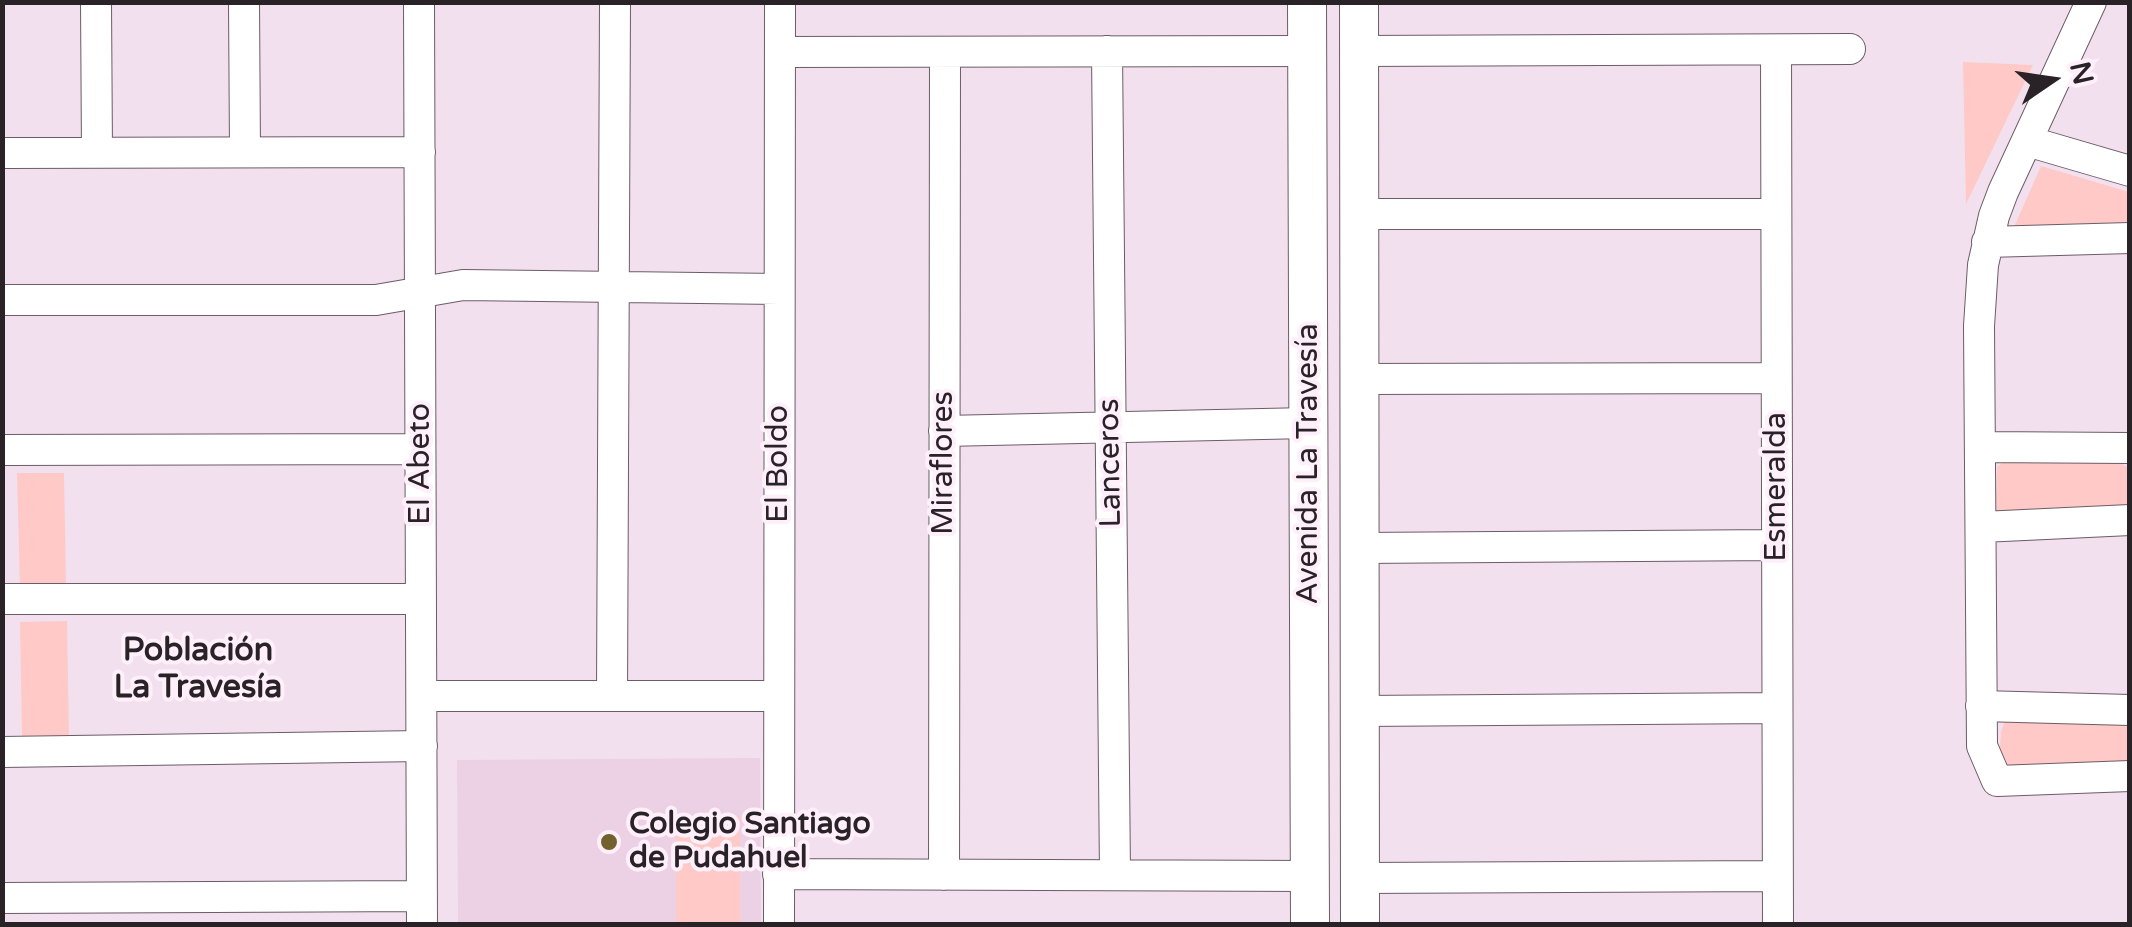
<!DOCTYPE html>
<meta charset="utf-8">
<style>
body{margin:0}
#map{position:relative;width:2132px;height:927px;overflow:hidden;background:#f3e0ee;font-family:"Varela Round",sans-serif}
canvas{display:block}
.frame{position:absolute;inset:0;border:5px solid #292227;pointer-events:none}
.north{position:absolute;left:2002px;top:30px;width:100px;height:100px;-webkit-text-stroke:8px #feeffa;paint-order:stroke;rotate:77deg;font-size:28px;font-weight:700;line-height:40px;text-align:center;color:#292227}
.north::after{content:'';display:block;margin:auto;width:35px;height:45px;background:#292227;clip-path:polygon(50% 0,100% 100%,50% 72%,0 100%)}
</style>
<div id="map">
<canvas width="2132" height="927"></canvas>
<div class="frame"></div>
<div class="north">N</div>
</div>
<script>
const context = document.querySelector('canvas').getContext('2d');
context.lineJoin = 'round';
function fill(path, color) {
  context.fillStyle = color;
  context.fill(path, 'evenodd');
}
function shape(rows) {
  const path = new Path2D();
  for (const r of rows) {
    path.moveTo(r[0], r[1]);
    for (let i = 2; i < r.length; i += 2) path.lineTo(r[i], r[i + 1]);
  }
  return path;
}
function stroke(path, color, width, dash) {
  context.strokeStyle = color;
  context.lineWidth = width;
  context.lineCap = dash ? 'butt' : 'round';
  context.setLineDash(dash || []);
  context.stroke(path);
}
function label(font, color, halo, rows, align = 'center') {
  context.font = font + ' "Varela Round",sans-serif';
  context.lineWidth = 8;
  context.setLineDash([]);
  context.textBaseline = 'middle';
  context.strokeStyle = halo;
  context.fillStyle = color;
  for (const [text, x, y, turn = 0] of rows) {
    context.save();
    context.translate(x, y);
    context.rotate((+turn || 0) * Math.PI / 180);
    context.textAlign = isNaN(turn) ? turn : align;
    if (halo) context.strokeText(text, 0, 0);
    context.fillText(text, 0, 0);
    context.restore();
  }
}
fill(shape([
 [760,758,761,924,458,924,457,760]
]), '#ebd1e3');
fill(shape([
 [1963,62,2033,65,1966,204],
 [2041,166,2129,192,2129,229,2014,227],
 [2005,461,2120,463,2129,468,2129,508,1996,512,1997,467],
 [17,473,64,473,66,587,20,588],
 [67,621,69,736,22,737,20,622],
 [2129,718,2129,768,2018,782,1999,760,2001,732,2005,720],
 [676,816,740,816,740,924,676,924]
]), '#fec9c7');
const minor = shape([
 [96,2,97,153],
 [244,2,245,152],
 [419,2,422,924],
 [2091,2,2003,192,1994,216,1983,265,1979,326,1982,746,1997,781,2130,776],
 [1776,50,1778,924],
 [1107,51,1115,875],
 [1359,51,1850,49],
 [780,52,1307,51],
 [2027,141,2130,171],
 [2,153,420,152],
 [1359,214,1776,214],
 [1987,242,2130,238],
 [2,300,376,300,463,285,779,289],
 [1359,379,1776,378],
 [944,431,1308,423],
 [1981,447,2130,448],
 [2,450,420,449],
 [1982,527,2130,520],
 [1359,548,1777,545],
 [2,599,421,599],
 [422,696,778,696],
 [612,696,615,2],
 [1981,706,2130,710],
 [1360,711,1777,708],
 [2,752,422,746],
 [778,874,1310,876],
 [944,875,945,52],
 [1360,878,1777,876],
 [2,898,422,896],
 [779,924,780,2]
]);
const tertiary = shape([
 [1307,2,1310,924],
 [1359,2,1360,924]
]);
stroke(minor, '#6c5c67', 32);
stroke(tertiary, '#6c5c67', 40);
stroke(minor, '#fff', 30);
stroke(tertiary, '#fff', 38);
for (const [x, y, r, color] of [
 [609,842,10,"#72602e"]
]) {
  const dot = new Path2D();
  dot.arc(x, y, r, 0, 2 * Math.PI);
  context.fillStyle = color;
  context.fill(dot);
  stroke(dot, '#feeffa', 4);
}
label('30px', '#292227', '#feeffa', [
 ["Miraflores",944,463,-90],
 ["Lanceros",1111,463,-91],
 ["El Abeto",421,464,-90],
 ["El Boldo",779,464,-90],
 ["Avenida La Travesía",1309,464,-90],
 ["Esmeralda",1777,487,-90]
]);
label('bold 30px', '#292227', '#feeffa', [
 ["Colegio Santiago",629,825],
 ["de Pudahuel",629,859]
], 'left');
label('bold 32px', '#292227', '#feeffa', [
 ["Población",198,652],
 ["La Travesía",198,689]
]);
</script>
